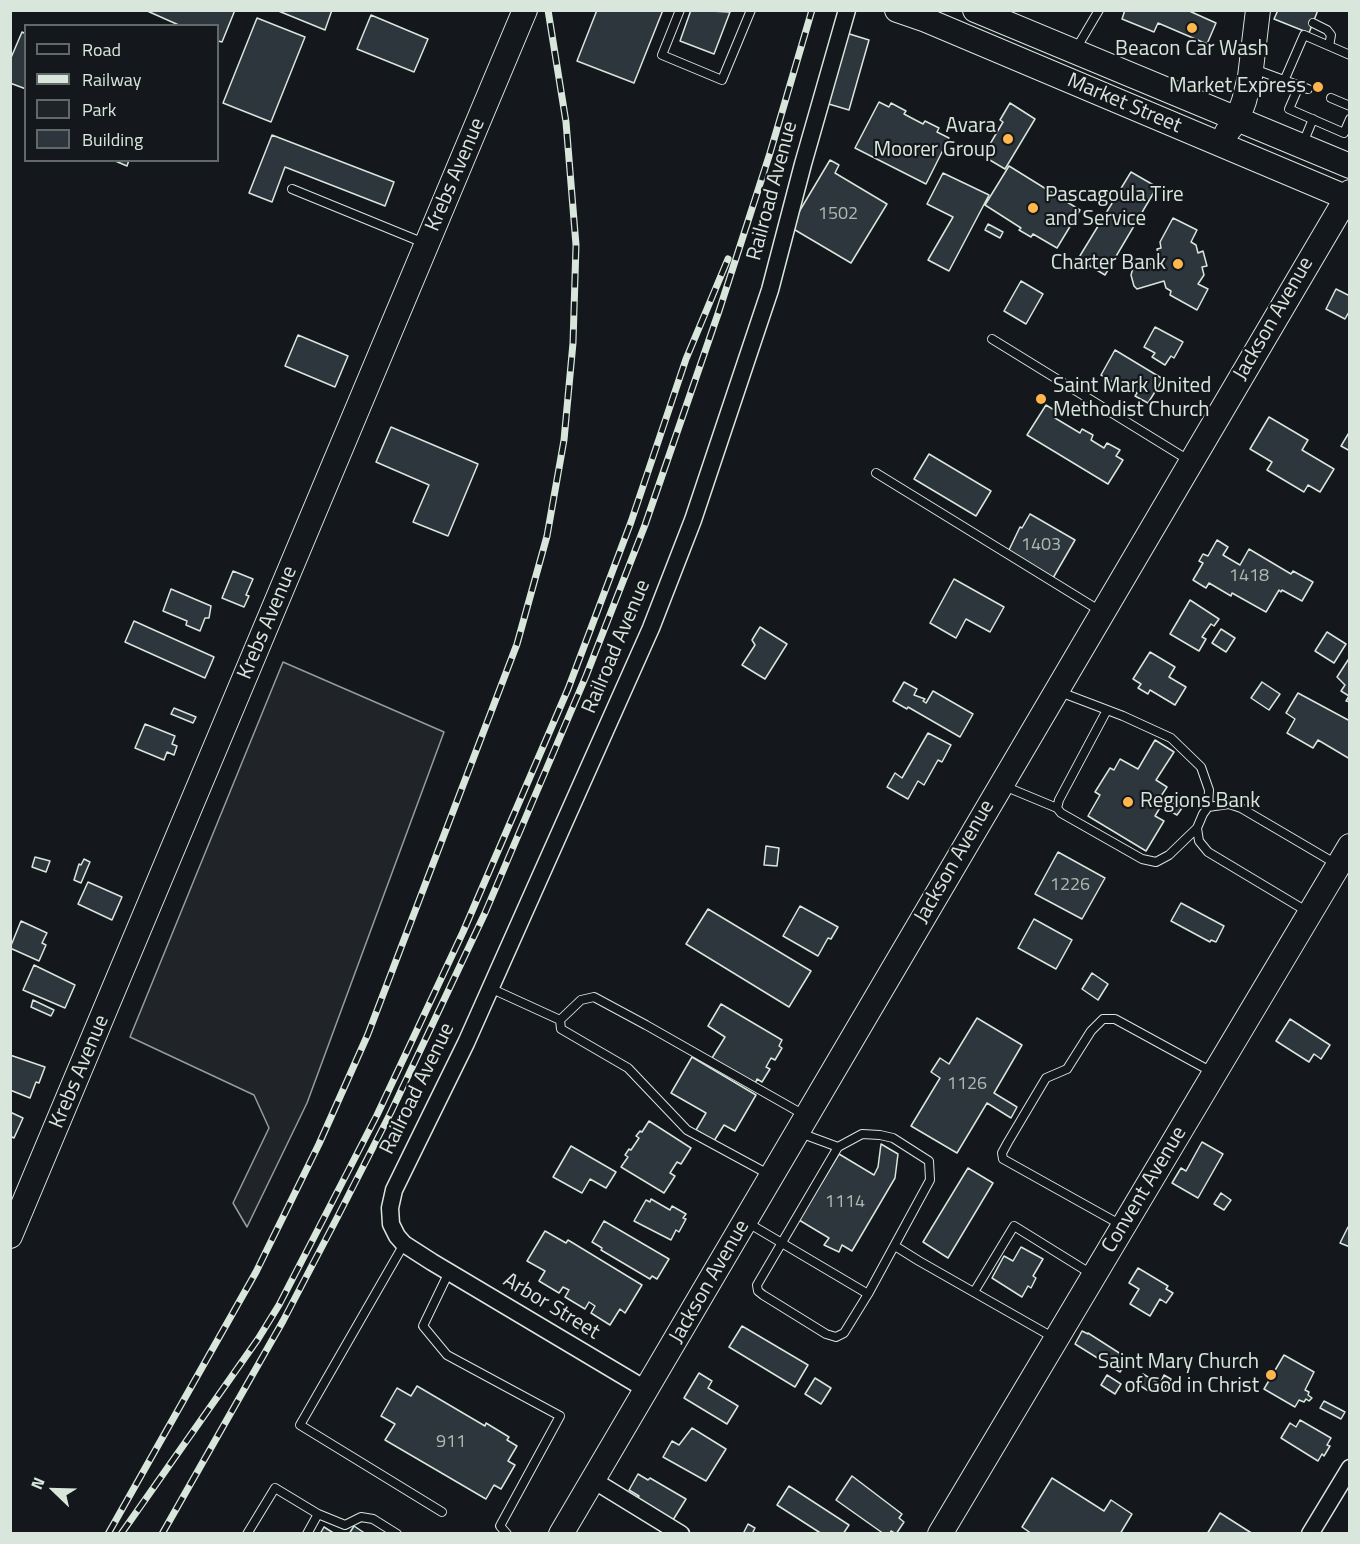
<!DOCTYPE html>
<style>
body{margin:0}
#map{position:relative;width:1360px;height:1544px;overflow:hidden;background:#14181c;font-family:"Titillium Web",sans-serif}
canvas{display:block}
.frame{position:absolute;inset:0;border:12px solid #d8e6dc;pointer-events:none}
.legend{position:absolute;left:24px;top:24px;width:195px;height:138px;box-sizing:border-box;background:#14181c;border:2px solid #626a69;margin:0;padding:8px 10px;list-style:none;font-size:18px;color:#d8e6dc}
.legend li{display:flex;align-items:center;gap:12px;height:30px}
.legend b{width:30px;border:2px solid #626a69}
.north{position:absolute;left:24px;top:1460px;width:60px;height:60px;-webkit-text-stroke:4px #14181c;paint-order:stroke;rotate:293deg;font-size:16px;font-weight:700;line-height:24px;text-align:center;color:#d8e6dc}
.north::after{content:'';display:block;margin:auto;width:21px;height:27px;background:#d8e6dc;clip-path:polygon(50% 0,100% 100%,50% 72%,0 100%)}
</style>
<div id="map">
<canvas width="1360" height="1544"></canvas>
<div class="frame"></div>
<ul class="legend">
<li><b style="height:8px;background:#14181c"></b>Road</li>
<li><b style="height:8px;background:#d8e6dc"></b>Railway</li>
<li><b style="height:16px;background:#202428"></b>Park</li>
<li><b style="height:16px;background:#2c363c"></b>Building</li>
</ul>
<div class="north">N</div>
</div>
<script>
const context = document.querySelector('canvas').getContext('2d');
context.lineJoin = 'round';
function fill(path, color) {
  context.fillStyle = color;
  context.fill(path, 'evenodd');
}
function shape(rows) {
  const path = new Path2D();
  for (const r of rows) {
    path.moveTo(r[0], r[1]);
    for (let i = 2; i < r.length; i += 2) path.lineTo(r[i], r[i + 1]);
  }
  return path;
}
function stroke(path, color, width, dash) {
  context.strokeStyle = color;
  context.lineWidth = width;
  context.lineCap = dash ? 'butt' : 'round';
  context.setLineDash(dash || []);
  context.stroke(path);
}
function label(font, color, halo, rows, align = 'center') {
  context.font = font + ' "Titillium Web",sans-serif';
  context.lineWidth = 4.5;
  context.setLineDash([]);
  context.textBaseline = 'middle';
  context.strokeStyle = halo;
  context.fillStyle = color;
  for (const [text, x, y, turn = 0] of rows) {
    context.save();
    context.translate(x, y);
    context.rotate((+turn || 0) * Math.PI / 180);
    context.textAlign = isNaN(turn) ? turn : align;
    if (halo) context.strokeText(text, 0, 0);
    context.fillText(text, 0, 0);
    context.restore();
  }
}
const green = shape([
 [283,662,444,732,307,1103,247,1227,233,1203,269,1128,254,1095,130,1037,283,662]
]);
fill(green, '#202428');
stroke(green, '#939e99', 1.5);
const building = shape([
 [145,10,235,10,222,42,218,41,218,26,181,26,145,10],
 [276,10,332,10,325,30,276,10],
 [597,10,663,10,634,83,577,61,597,10],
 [691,10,730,12,714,54,680,41,691,10],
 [1125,10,1187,10,1216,23,1207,44,1158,23,1154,32,1122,19,1125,10],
 [1278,10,1318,10,1309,33,1274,19,1278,10],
 [371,15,428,39,414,72,357,49,371,15],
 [257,18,305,37,271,122,223,103,257,18],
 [22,32,26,34,26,89,10,83,10,60,22,32],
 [843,32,869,40,849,110,822,102,843,32],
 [879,102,889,107,891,103,906,111,904,114,923,124,925,121,939,128,937,132,949,138,926,184,855,148,879,102],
 [1010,103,1035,119,1005,169,983,156,1003,122,1000,120,1010,103],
 [272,135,394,182,385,206,285,167,272,202,249,193,272,135],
 [113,160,129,160,127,166,113,160],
 [830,160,839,165,835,173,887,204,851,263,790,227,830,160],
 [1009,166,1080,210,1057,248,1033,234,1031,237,1019,230,1021,228,985,205,1009,166],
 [1131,172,1157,187,1105,275,1078,259,1131,172],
 [943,173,989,195,949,271,928,260,953,217,927,204,943,173],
 [1173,218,1197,230,1191,242,1196,245,1198,253,1203,251,1207,266,1202,267,1204,275,1198,284,1208,289,1197,310,1170,295,1171,291,1166,288,1164,281,1137,289,1134,286,1131,275,1133,268,1160,262,1157,249,1161,248,1160,242,1173,218],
 [988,224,1003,232,1000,238,985,230,988,224],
 [1021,281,1043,294,1026,324,1004,311,1021,281],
 [1336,289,1350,296,1350,310,1345,319,1326,309,1336,289],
 [1155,327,1183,342,1174,358,1171,356,1165,365,1152,357,1155,353,1144,347,1155,327],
 [298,335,348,356,335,387,285,366,298,335],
 [1115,350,1163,379,1148,403,1135,396,1137,393,1116,381,1114,383,1101,375,1115,350],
 [1046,405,1059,413,1055,418,1080,433,1082,429,1093,435,1091,440,1104,448,1107,443,1120,450,1116,456,1123,460,1108,484,1027,435,1046,405],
 [1269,417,1308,440,1302,450,1334,469,1320,492,1308,485,1304,492,1267,470,1272,462,1250,449,1269,417],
 [391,427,478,464,448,536,413,522,429,485,376,462,391,427],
 [1350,431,1350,451,1341,446,1350,431],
 [929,454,991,491,976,516,914,479,929,454],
 [1030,514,1075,540,1053,578,1008,552,1020,527,1022,528,1030,514],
 [1217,540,1228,547,1223,555,1240,565,1249,549,1291,574,1293,571,1313,582,1302,601,1282,590,1281,592,1279,590,1266,612,1232,593,1231,596,1209,583,1206,588,1193,580,1203,563,1199,561,1203,554,1208,556,1217,540],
 [233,571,253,579,246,595,249,596,244,607,222,598,233,571],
 [954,579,1004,607,990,632,966,619,956,638,930,623,954,579],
 [171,589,211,606,209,618,205,618,200,631,186,625,187,621,163,611,171,589],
 [1190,600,1219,619,1214,626,1211,624,1202,637,1206,639,1199,651,1170,634,1190,600],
 [134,621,214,657,205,678,125,642,134,621],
 [760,627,787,644,765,679,742,665,755,645,752,640,760,627],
 [1221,629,1235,638,1226,652,1212,643,1221,629],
 [1327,632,1346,644,1334,663,1315,651,1327,632],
 [1150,652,1175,667,1169,677,1186,687,1175,705,1150,690,1148,694,1138,688,1141,684,1133,679,1150,652],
 [1350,657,1350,702,1346,701,1349,696,1341,691,1345,685,1337,677,1350,657],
 [904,682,917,689,914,695,925,699,923,701,926,703,933,691,973,714,960,737,908,707,907,709,893,701,904,682],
 [1262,682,1280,694,1269,710,1251,698,1262,682],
 [1298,693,1350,721,1350,759,1318,740,1313,748,1287,733,1295,719,1286,713,1298,693],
 [174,708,196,717,193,723,171,714,174,708],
 [145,724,175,736,172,744,177,746,174,755,167,752,164,760,135,748,145,724],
 [928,733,951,745,942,762,938,760,924,785,918,781,908,799,887,787,895,773,902,778,928,733],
 [1155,740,1174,752,1156,780,1167,787,1161,796,1182,808,1177,815,1161,806,1155,816,1164,821,1146,851,1088,816,1100,795,1095,792,1110,768,1114,770,1120,759,1138,769,1155,740],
 [766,846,779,848,777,866,764,865,766,846],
 [1058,852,1105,878,1082,919,1035,894,1058,852],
 [35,857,50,861,46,872,32,867,35,857],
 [84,859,90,862,81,883,74,880,79,864,81,865,84,859],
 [88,882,122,897,112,920,78,904,88,882],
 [1181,903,1224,926,1216,942,1211,940,1210,942,1171,921,1181,903],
 [800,906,838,927,831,939,828,938,818,956,783,936,800,906],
 [708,909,811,971,789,1007,686,944,708,909],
 [1034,919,1072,940,1056,969,1018,948,1034,919],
 [21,921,47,933,42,943,46,945,39,961,10,948,21,921],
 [34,965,75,985,65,1008,23,990,34,965],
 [1092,973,1108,984,1098,1000,1082,989,1092,973],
 [33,1000,54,1010,51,1016,31,1007,33,1000],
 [721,1004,782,1040,779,1046,782,1048,775,1060,771,1058,766,1067,770,1069,762,1082,757,1079,755,1084,712,1058,725,1037,708,1026,721,1004],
 [977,1018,1022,1045,994,1093,1017,1107,1011,1118,987,1103,957,1153,911,1126,940,1078,931,1072,940,1058,949,1064,977,1018],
 [1290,1019,1330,1045,1321,1059,1314,1054,1309,1062,1276,1041,1290,1019],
 [10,1055,45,1067,39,1083,36,1082,30,1098,10,1090,10,1055],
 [692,1057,756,1095,735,1131,724,1125,714,1141,696,1130,706,1113,671,1093,692,1057],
 [10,1112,23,1118,14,1138,10,1136,10,1112],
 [649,1121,691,1148,681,1164,677,1162,670,1173,675,1176,664,1193,621,1167,628,1157,625,1155,629,1149,631,1150,639,1138,636,1136,640,1131,642,1132,649,1121],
 [1202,1142,1223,1154,1198,1198,1172,1183,1181,1168,1186,1171,1202,1142],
 [881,1144,898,1154,895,1178,852,1251,842,1245,839,1252,824,1245,829,1238,799,1220,839,1154,874,1175,878,1167,881,1144],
 [571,1146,616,1172,606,1188,590,1179,582,1193,553,1177,571,1146],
 [968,1168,993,1183,948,1258,923,1242,968,1168],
 [1221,1193,1231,1200,1224,1210,1214,1204,1221,1193],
 [651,1199,670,1210,672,1206,686,1214,683,1218,686,1219,679,1232,676,1230,671,1240,634,1221,646,1200,650,1202,651,1199],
 [604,1221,669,1259,657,1279,652,1276,650,1279,601,1250,602,1248,592,1242,604,1221],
 [1348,1227,1350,1228,1350,1247,1340,1243,1348,1227],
 [545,1231,566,1243,568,1240,642,1285,625,1313,620,1309,610,1325,591,1313,595,1306,589,1302,585,1309,565,1297,569,1290,563,1287,559,1293,539,1281,545,1271,527,1261,545,1231],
 [1021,1247,1043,1259,1033,1276,1036,1278,1031,1288,1028,1286,1022,1297,992,1278,1004,1256,1013,1261,1021,1247],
 [1138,1268,1168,1286,1166,1289,1173,1293,1166,1303,1160,1299,1150,1316,1130,1304,1139,1289,1129,1283,1138,1268],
 [742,1326,808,1365,795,1387,729,1347,742,1326],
 [1082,1331,1088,1334,1088,1333,1124,1356,1121,1362,1125,1365,1120,1372,1075,1344,1082,1331],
 [1284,1355,1314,1372,1305,1390,1309,1392,1308,1395,1312,1398,1309,1401,1306,1399,1304,1402,1299,1400,1295,1407,1264,1389,1284,1355],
 [699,1373,712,1381,708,1388,738,1406,727,1424,684,1398,699,1373],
 [1143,1374,1158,1383,1152,1393,1137,1384,1143,1374],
 [1107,1375,1121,1384,1115,1394,1101,1385,1107,1375],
 [1164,1375,1171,1379,1167,1388,1160,1384,1164,1375],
 [815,1378,831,1388,821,1404,805,1394,815,1378],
 [417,1386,485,1426,486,1423,509,1437,507,1440,517,1446,508,1461,515,1465,501,1489,494,1485,486,1499,385,1440,395,1424,381,1416,397,1388,411,1396,417,1386],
 [1324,1401,1345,1412,1341,1419,1320,1408,1324,1401],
 [1300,1420,1331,1438,1327,1445,1330,1446,1324,1456,1322,1454,1318,1461,1281,1438,1290,1423,1296,1427,1300,1420],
 [692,1428,726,1449,706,1481,663,1457,672,1441,679,1445,692,1428],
 [638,1474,648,1480,650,1478,686,1499,673,1520,637,1499,639,1496,629,1490,638,1474],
 [852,1476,902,1514,899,1518,904,1522,896,1534,891,1531,890,1534,884,1534,836,1500,852,1476],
 [1052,1478,1104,1511,1111,1500,1132,1514,1120,1534,1032,1534,1022,1527,1052,1478],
 [789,1486,849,1525,843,1534,822,1534,777,1505,789,1486],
 [1220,1513,1253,1534,1207,1534,1220,1513],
 [748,1524,755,1528,752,1534,743,1534,748,1524],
 [354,1526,366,1534,349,1534,354,1526],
 [324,1527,335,1534,320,1534,324,1527]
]);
fill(building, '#2c363c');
stroke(building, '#d8e6dc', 1.5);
const lane = shape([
 [680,10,662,55,722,80,751,10],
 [1313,23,1327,30,1331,35,1329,46],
 [1076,49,1099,10],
 [1254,69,1308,89],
 [1284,81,1304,35,1350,55],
 [1299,86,1289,109,1344,133,1350,119],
 [1331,98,1350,106],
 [1303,143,1313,119],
 [292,189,424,243],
 [992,339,1190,461],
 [876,473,1102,612],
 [1060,692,1123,716,1171,738,1201,767,1209,790,1208,807],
 [1107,710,1059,800,1057,808,1061,813,1142,859,1156,862,1169,855,1197,828],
 [1004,786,1057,808],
 [1308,912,1208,852,1199,841,1197,828,1203,814,1208,807,1229,804,1241,808,1338,865],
 [490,988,560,1020],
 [838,1147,757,1285,758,1291,763,1295,826,1334,836,1337,844,1333,868,1294],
 [770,1175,687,1130,628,1068,561,1029,560,1020,581,1000,594,997,646,1025,806,1116],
 [748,1223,868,1294,930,1180,929,1161,893,1138,880,1135,862,1134,838,1147,800,1133],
 [1123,1226,1003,1159,1002,1153,1008,1142,1046,1078,1067,1069,1091,1031,1103,1019,1115,1019,1212,1072],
 [404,1244,300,1425,442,1512],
 [895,1246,919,1261,1056,1339],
 [449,1272,423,1326,447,1355,560,1416,500,1526,507,1534],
 [974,1292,1014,1226,1093,1275],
 [247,1534,275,1488,318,1514,345,1525,361,1517,373,1519,397,1534],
 [307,1534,318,1514]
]);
const street = shape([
 [647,1390,432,1262,404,1244,397,1236,391,1224,390,1208,394,1190,466,1043,651,628,693,520,770,290,803,164,847,10],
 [593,1480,681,1534],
 [1310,1534,1350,1468]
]);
const secondary = shape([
 [897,10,926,20,1350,199],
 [975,10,1350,166],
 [1227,132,1237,120,1244,101,1250,77,1258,10],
 [10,1236,525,10],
 [561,1534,1350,192],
 [940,1534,1350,846]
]);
stroke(lane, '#d8e6dc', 10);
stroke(street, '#d8e6dc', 19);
stroke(secondary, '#d8e6dc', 26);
stroke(lane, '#14181c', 8);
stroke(street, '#14181c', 16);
stroke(secondary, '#14181c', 24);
const rail = shape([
 [108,1534,256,1272,319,1144,368,1034,517,644,547,536,564,440,573,343,576,245,566,122,548,10],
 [121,1534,258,1339,279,1305,377,1115,463,932,568,689,631,522,686,359,728,259],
 [162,1534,283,1321,338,1216,391,1112,485,913,586,676,645,525,719,311,770,153,812,10]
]);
stroke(rail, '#d8e6dc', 7);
stroke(rail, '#14181c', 4.5, [14]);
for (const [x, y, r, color] of [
 [1192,28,6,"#ffb74d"],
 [1318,87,6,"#ffb74d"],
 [1008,139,6,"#ffb74d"],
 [1033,208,6,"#ffb74d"],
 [1178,264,6,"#ffb74d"],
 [1041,399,6,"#ffb74d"],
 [1128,802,6,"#ffb74d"],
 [1271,1375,6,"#ffb74d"]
]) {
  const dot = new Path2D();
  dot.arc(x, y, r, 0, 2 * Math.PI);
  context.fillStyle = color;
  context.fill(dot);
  stroke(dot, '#14181c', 2);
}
label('18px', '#adbab4', null, [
 ["1502",838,215],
 ["1403",1041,546],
 ["1418",1249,577],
 ["1226",1070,886],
 ["1126",967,1085],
 ["1114",845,1203],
 ["911",451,1443]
]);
label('21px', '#d8e6dc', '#14181c', [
 ["Beacon Car Wash",1192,50,"center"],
 ["Market Express",1306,87],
 ["Avara",996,127],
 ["Moorer Group",996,151],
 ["Pascagoula Tire",1045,196,"left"],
 ["and Service",1045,220,"left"],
 ["Charter Bank",1166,264],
 ["Saint Mark United",1053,387,"left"],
 ["Methodist Church",1053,411,"left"],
 ["Regions Bank",1140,802,"left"],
 ["Saint Mary Church",1259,1363],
 ["of God in Christ",1259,1387]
], 'right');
label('21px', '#d8e6dc', '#14181c', [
 ["Market Street",1124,104,23],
 ["Krebs Avenue",456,175,-67],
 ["Railroad Avenue",773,191,-75],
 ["Jackson Avenue",1274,319,-60],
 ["Krebs Avenue",268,623,-67],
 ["Railroad Avenue",617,647,-67],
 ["Jackson Avenue",955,862,-60],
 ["Krebs Avenue",80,1072,-67],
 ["Railroad Avenue",418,1089,-64],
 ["Convent Avenue",1145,1190,-59],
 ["Jackson Avenue",710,1282,-60],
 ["Arbor Street",551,1307,31]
]);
</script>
